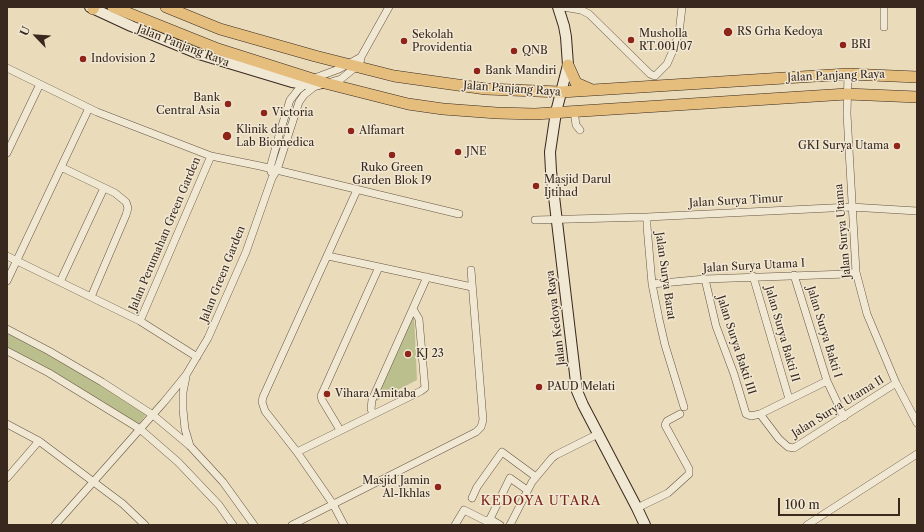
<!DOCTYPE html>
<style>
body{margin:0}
#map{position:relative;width:924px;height:532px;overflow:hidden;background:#eadbbb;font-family:"Libre Caslon Text",serif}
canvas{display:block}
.frame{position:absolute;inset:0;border:8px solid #38281e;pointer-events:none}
.north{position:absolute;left:16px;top:16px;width:40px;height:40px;-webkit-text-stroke:3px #f1e8d3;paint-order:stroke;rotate:295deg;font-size:11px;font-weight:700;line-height:16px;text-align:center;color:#38281e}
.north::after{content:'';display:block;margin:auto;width:14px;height:18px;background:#38281e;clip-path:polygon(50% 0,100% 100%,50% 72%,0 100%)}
.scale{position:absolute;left:778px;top:498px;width:122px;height:18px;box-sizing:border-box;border:2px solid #38281e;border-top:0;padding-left:5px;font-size:12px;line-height:14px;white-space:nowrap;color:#38281e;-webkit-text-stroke:3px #f1e8d3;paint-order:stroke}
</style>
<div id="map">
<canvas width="924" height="532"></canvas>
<div class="frame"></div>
<div class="north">U</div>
<div class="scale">100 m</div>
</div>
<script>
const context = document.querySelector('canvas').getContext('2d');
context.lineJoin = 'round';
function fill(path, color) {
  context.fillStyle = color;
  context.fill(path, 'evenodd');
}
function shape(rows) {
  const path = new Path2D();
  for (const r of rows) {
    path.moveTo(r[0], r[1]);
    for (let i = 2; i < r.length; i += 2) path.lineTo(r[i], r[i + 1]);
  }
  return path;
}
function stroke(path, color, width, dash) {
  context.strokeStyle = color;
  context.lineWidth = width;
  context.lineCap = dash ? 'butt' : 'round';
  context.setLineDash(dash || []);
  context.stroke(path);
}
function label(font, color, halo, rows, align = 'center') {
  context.font = font + ' "Libre Caslon Text",serif';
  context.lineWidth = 3;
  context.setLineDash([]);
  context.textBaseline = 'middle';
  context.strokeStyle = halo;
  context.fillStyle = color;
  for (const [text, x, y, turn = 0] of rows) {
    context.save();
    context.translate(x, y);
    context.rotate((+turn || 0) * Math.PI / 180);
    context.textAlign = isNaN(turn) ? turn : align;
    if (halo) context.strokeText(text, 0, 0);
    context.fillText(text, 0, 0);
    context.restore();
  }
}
fill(shape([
 [414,313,417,380,374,402],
 [7,332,81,373,146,415,137,426,7,349]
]), '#bbbf8d');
const street = shape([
 [563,7,581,10,589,14,650,74,655,76,667,64,674,48,679,33,682,7],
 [884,27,884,7],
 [7,68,97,112,211,156,260,166,459,214],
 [848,74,847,114,856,272,867,314,896,383,917,423],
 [574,111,576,125,580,130],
 [7,153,40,84],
 [61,167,115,193,126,202,128,208,126,215,91,297],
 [271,172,270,168,280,132,290,100,298,90,312,79,339,69,361,57],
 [647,217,647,226,652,284,659,319,665,345,684,407],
 [535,220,647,217,851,207,917,211],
 [7,256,140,321,197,357],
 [328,256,472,287],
 [794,275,827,381,844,417],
 [753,276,789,399],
 [705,279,716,326,734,374,746,414,751,416,760,414,827,381],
 [7,281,89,108],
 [60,282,104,188],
 [652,284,705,279,847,274,856,272],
 [140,321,211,156],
 [7,329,49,351,102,382,153,415,190,446,223,482,254,525],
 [7,351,49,373,140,429,178,462,219,505,233,525],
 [186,377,183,392,183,410,185,429,190,446],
 [373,414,371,409,372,400,427,277],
 [760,414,779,439,788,447,794,448,896,383],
 [7,424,39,441,123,504,145,525],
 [340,430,322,400,321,396,379,267],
 [297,452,421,391,425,388,419,319,413,309],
 [7,478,39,441],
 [472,498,477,487,502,452,536,477],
 [637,508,668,493,689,474,689,469,665,425,667,421,680,414],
 [55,525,164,402,186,375,208,338,246,252,272,178,277,170,299,102,304,95,314,87,341,79,357,66,360,63,361,57,389,7],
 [292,525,476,432,481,427,483,420,471,270],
 [344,525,333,504,297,452,265,411,262,402,263,397,357,190],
 [455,525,464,510,486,521,490,519,500,525],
 [487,525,510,478,527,490],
 [510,525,532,482,552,458,556,455,598,434],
 [807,525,917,454]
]);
const secondary = shape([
 [90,7,131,26,199,54,292,82,305,84,323,83],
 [558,7,564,26,566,37,568,65,556,112,550,152,551,171,577,391,583,405,637,508,645,525]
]);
const primary = shape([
 [113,7,218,49,325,83,408,104,443,109,497,113,535,114,847,94,917,97],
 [166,7,220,29,315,56,394,76,486,89,561,92,848,74,917,77],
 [93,9,94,7],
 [568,65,576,83,590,89]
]);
stroke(street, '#645545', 8);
stroke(secondary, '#38281e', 12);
stroke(primary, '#38281e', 12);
stroke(street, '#f1e8d3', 7);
stroke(secondary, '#f1e8d3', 10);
stroke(primary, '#e5be7e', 11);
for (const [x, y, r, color] of [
 [728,32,5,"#8f2418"],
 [631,40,4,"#8f2418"],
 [404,41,4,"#8f2418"],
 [843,45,4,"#8f2418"],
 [514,51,4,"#8f2418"],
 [83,59,4,"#8f2418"],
 [477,71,4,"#8f2418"],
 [228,104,4,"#8f2418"],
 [264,113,4,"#8f2418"],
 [351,131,4,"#8f2418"],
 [227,136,5,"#8f2418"],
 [897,146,4,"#8f2418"],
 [458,152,4,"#8f2418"],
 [392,155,4,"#8f2418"],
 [536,186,4,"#8f2418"],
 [408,354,4,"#8f2418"],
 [539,387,4,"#8f2418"],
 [327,394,4,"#8f2418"],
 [438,487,4,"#8f2418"]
]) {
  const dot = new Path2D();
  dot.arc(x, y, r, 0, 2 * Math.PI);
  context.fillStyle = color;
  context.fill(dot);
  stroke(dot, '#f1e8d3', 1.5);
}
label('11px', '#38281e', '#f1e8d3', [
 ["RS Grha Kedoya",737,32],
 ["Musholla",639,34],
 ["RT.001/07",639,47],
 ["Sekolah",412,35],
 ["Providentia",412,48],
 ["BRI",851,45],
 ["QNB",522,51],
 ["Indovision 2",91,59],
 ["Bank Mandiri",485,71],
 ["Bank",220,98,"right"],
 ["Central Asia",220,111,"right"],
 ["Victoria",272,113],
 ["Klinik dan",236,130],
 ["Lab Biomedica",236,143],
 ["Alfamart",359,131],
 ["GKI Surya Utama",889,146,"right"],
 ["JNE",466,152],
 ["Ruko Green",392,168,"center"],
 ["Garden Blok I9",392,181,"center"],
 ["Masjid Darul",544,180],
 ["Ijtihad",544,193],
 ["KJ 23",416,354],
 ["PAUD Melati",547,387],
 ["Vihara Amitaba",335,394],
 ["Masjid Jamin",430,481,"right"],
 ["Al-Ikhlas",430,494,"right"]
], 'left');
label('11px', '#38281e', '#f1e8d3', [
 ["Jalan Panjang Raya",183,46,21],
 ["Jalan Panjang Raya",836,76,-2],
 ["Jalan Panjang Raya",512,89,4],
 ["Jalan Surya Timur",736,201,-3],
 ["Jalan Surya Utama",843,231,-95],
 ["Jalan Perumahan Green Garden",165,234,-67],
 ["Jalan Surya Utama I",754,266,-3],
 ["Jalan Green Garden",223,274,-68],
 ["Jalan Surya Barat",665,276,82],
 ["Jalan Kedoya Raya",556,318,-97],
 ["Jalan Surya Bakti I",824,332,73],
 ["Jalan Surya Bakti II",782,334,74],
 ["Jalan Surya Bakti III",736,345,72],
 ["Jalan Surya Utama II",838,407,-32]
]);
context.letterSpacing = '1px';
label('13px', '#7a1f14', '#f1e8d3', [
 ["KEDOYA UTARA",541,501]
]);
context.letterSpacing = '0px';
</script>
